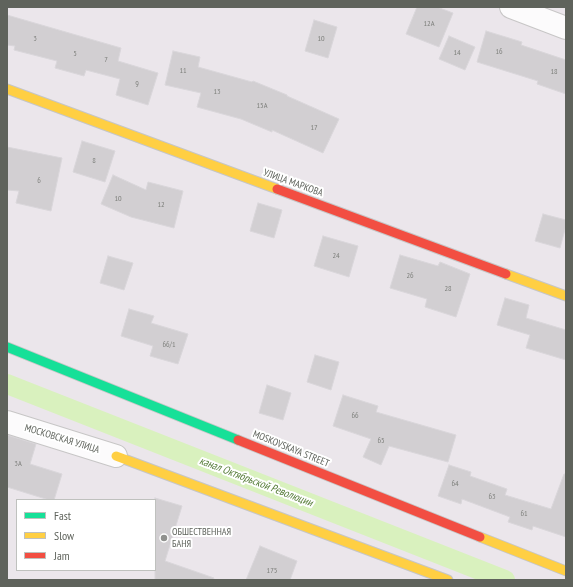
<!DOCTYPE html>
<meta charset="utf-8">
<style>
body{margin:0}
#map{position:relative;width:573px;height:587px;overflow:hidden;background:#ebe6eb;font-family:"PT Sans Narrow",sans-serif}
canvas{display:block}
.frame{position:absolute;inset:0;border:8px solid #5f635c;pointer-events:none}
.legend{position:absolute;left:16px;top:499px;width:140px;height:72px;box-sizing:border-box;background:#fff;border:1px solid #bfc1be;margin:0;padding:5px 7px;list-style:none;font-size:12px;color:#5f635c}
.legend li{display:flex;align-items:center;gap:8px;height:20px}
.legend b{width:20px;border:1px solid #bfc1be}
</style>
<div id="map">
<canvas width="573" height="587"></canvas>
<div class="frame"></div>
<ul class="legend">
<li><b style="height:5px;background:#16e098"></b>Fast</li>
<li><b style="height:5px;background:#ffcf43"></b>Slow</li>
<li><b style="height:5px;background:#f24e42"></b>Jam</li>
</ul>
</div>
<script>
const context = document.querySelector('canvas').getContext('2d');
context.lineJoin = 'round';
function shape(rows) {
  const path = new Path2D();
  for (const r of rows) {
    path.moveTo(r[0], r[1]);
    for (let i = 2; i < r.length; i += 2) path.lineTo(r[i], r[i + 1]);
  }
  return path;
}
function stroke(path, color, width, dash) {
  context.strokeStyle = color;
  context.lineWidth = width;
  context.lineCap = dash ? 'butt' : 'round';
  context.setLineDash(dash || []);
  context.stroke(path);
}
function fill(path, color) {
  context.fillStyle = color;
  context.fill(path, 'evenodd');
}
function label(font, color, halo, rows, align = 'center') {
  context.font = font + ' "PT Sans Narrow",sans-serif';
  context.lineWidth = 4;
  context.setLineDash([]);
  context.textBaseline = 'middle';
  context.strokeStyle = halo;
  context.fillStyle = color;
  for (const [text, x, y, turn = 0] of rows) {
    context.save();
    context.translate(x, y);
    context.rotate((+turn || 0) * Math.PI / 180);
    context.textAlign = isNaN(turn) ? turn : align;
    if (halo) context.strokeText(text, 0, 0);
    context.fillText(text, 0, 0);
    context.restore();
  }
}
stroke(shape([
 [7,384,505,580]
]), '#d9f1be', 20);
const building = shape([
 [417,7,437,7,453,13,439,47,406,34,417,7],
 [7,15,121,48,118,61,158,73,148,105,116,95,120,79,86,70,84,76,55,68,57,61,14,50,15,46,7,45,7,15],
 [314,20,337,27,328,58,305,51,314,20],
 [486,31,522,42,521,45,566,60,566,94,537,84,538,81,477,62,486,31],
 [449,36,475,47,465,70,439,59,449,36],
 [173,51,200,57,198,67,252,82,253,81,287,95,287,96,339,119,323,153,272,130,272,132,241,119,197,107,201,93,165,85,173,51],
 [82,141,115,151,105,182,73,172,82,141],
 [7,147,62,158,51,211,16,203,19,191,7,190,7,147],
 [113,175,146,190,148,182,183,191,174,228,131,217,101,204,113,175],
 [258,203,282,210,274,238,250,231,258,203],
 [543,214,566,220,566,226,560,248,535,241,543,214],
 [323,236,358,246,349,277,314,266,323,236],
 [400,255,438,266,440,262,470,274,456,317,425,307,427,299,390,288,400,255],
 [108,256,133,263,124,290,100,283,108,256],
 [505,298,529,305,526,318,566,330,566,360,526,348,530,335,497,325,505,298],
 [129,309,154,316,151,323,188,334,178,364,150,356,153,346,121,336,129,309],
 [315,355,339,362,331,390,307,382,315,355],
 [267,385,291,393,283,420,259,413,267,385],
 [343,395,378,406,376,412,456,435,448,462,389,446,381,465,363,457,371,439,333,426,343,395],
 [7,435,36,444,30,464,62,474,54,500,49,500,7,487,7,435],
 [449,465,471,472,470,476,507,489,505,495,551,509,564,474,566,474,566,537,533,526,532,530,508,522,510,517,462,499,461,504,438,496,449,465],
 [155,498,182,506,165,561,214,578,213,580,155,580,155,498],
 [260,546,297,561,290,580,246,580,260,546]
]);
fill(building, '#d2cfd2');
stroke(building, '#d9d6da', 1);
const street = shape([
 [511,7,566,28],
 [7,422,116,456]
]);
const fast = shape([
 [7,347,238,440]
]);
const slow = shape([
 [7,89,277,189],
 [506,274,566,296],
 [116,456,448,580],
 [480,537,566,571]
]);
const jam = shape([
 [277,189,506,274],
 [238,440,480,537]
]);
stroke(street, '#c7c6c6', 24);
stroke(fast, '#c6c6c6', 11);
stroke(slow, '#c6c6c6', 11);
stroke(jam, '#c6c6c6', 11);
stroke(street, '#fcfbfc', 22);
stroke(fast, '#16e098', 9);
stroke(slow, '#ffcf43', 9);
stroke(jam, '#f24e42', 9);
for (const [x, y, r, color] of [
 [164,538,4,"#90918e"]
]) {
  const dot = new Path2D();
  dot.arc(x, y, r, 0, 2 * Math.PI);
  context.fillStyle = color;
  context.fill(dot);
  stroke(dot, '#fff', 1.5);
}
label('8px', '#7d7f7b', null, [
 ["12А",429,24],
 ["3",35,39],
 ["10",321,39],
 ["16",499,52],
 ["14",457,53],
 ["5",75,54],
 ["7",106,60],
 ["11",183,71],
 ["18",554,72],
 ["9",137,84],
 ["13",217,92],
 ["15А",262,106],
 ["17",314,128],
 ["8",94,161],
 ["6",39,181],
 ["10",118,199],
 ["12",161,205],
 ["24",336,256],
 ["26",410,276],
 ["28",448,289],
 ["66/1",169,345],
 ["66",355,416],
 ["65",381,441],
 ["3А",18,464],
 ["64",455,484],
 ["63",492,497],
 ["61",524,514],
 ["175",272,571]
]);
label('10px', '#5f635c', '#fff', [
 ["УЛИЦА МАРКОВА",293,183,20],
 ["МОСКОВСКАЯ УЛИЦА",62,439,17],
 ["MOSKOVSKAYA STREET",291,449,22]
]);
label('10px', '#5f635c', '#fff', [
 ["ОБШЕСТВЕННАЯ",172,532],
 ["БАНЯ",172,544]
], 'left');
label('italic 11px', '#577d3a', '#fff', [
 ["канал Октябрьской Революции",256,482,21]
]);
</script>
